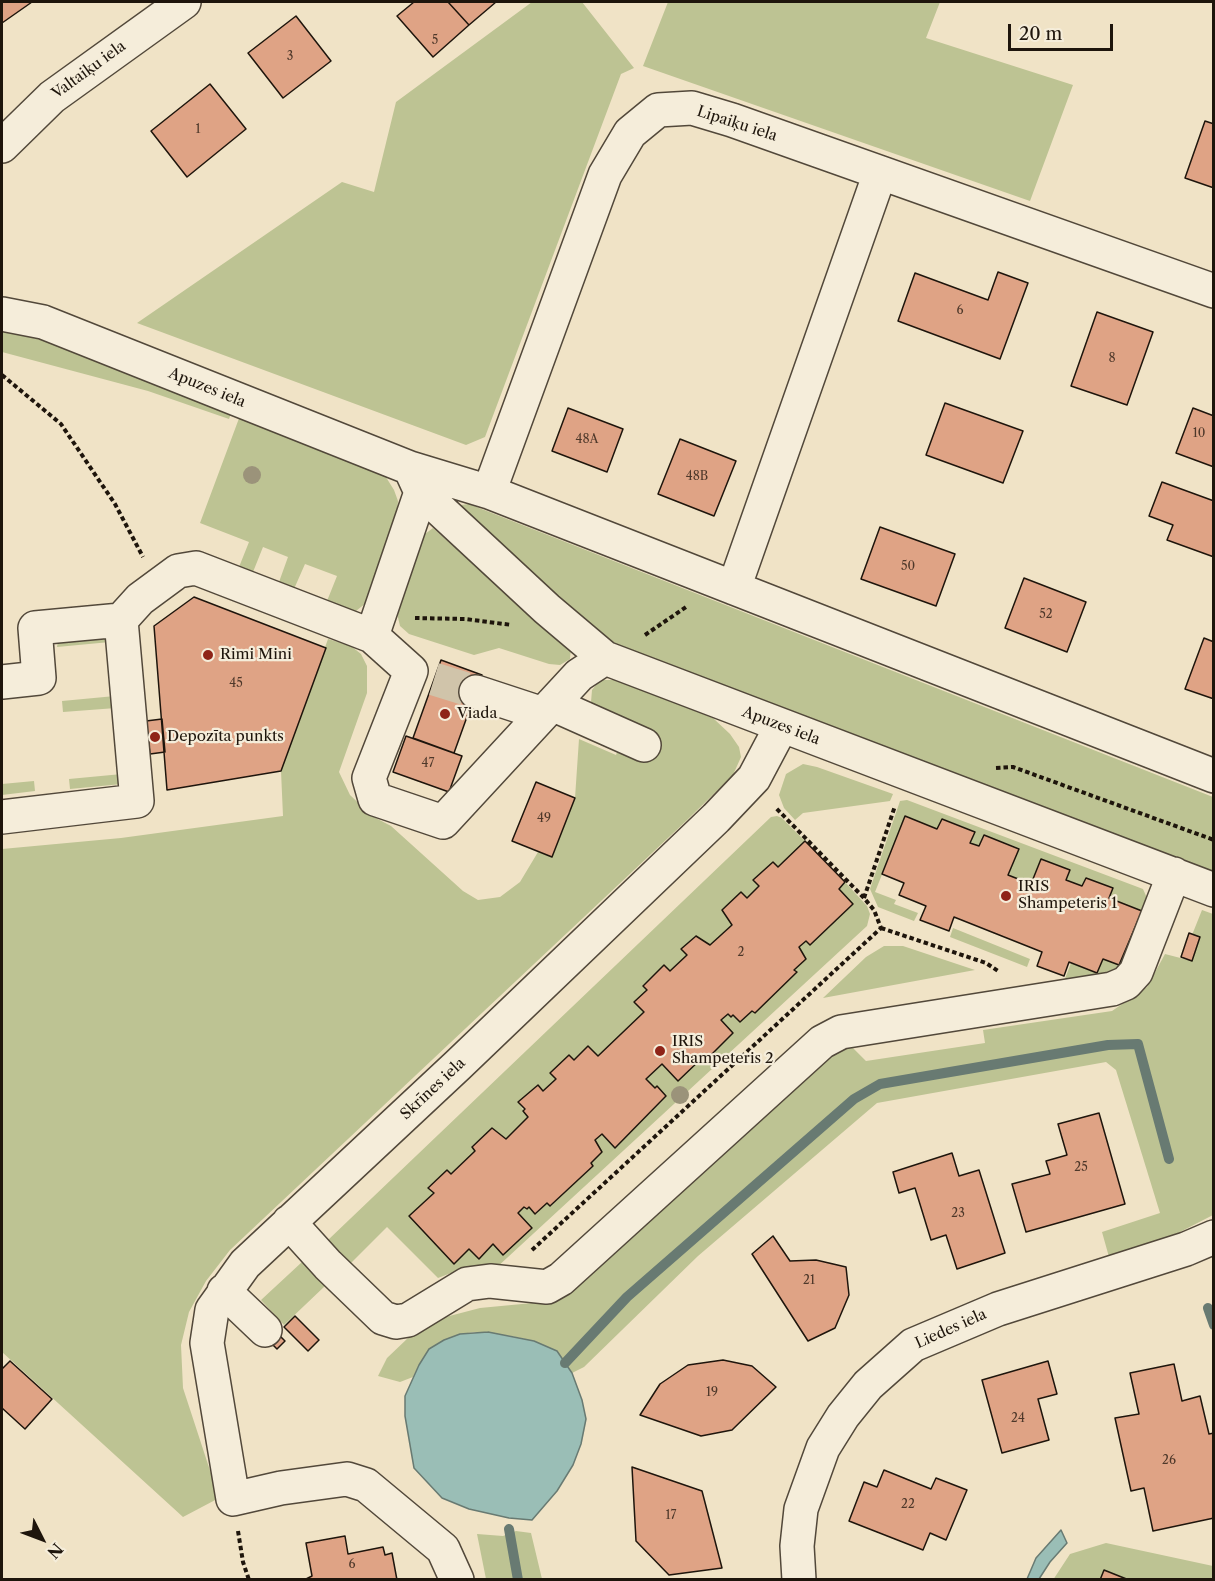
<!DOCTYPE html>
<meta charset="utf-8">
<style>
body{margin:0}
#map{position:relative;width:1215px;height:1581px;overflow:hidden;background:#f0e3c6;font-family:"Libre Caslon Text",serif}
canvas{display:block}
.frame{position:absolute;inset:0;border:3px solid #1e150c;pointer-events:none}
.north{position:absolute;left:12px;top:1509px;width:60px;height:60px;-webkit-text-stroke:4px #f5edda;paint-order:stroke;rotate:132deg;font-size:16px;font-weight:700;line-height:24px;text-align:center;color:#1e150c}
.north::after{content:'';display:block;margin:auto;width:21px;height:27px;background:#1e150c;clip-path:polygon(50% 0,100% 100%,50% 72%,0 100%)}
.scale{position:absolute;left:1008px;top:24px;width:105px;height:27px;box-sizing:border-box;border:3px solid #1e150c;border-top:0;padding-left:8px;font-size:18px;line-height:21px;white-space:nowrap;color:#1e150c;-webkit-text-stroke:4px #f5edda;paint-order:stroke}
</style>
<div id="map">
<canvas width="1215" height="1581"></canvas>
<div class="frame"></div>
<div class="north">N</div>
<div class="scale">20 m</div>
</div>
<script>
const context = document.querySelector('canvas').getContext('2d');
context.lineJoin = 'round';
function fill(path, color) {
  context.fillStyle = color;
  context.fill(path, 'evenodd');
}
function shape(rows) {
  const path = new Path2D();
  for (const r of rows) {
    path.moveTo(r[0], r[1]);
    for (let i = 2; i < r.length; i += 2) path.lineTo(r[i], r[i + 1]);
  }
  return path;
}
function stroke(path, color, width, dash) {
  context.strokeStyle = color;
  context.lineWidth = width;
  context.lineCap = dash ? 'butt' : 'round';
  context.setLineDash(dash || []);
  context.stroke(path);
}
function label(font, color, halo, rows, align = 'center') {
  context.font = font + ' "Libre Caslon Text",serif';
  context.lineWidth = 4.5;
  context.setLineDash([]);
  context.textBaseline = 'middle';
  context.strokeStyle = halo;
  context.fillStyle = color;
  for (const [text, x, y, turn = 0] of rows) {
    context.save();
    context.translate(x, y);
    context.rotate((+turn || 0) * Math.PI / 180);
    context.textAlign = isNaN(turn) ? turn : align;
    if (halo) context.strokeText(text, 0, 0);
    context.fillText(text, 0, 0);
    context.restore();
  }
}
fill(shape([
 [532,2,582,2,634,68,621,74,485,437,466,445,137,323,342,182,374,192,396,102],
 [668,2,940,2,926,38,1073,85,1030,201,643,66],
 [2,330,69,347,233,408,229,419,148,391,2,352],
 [241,413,384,474,394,490,398,501,397,513,366,603,356,611,327,601,337,576,305,564,294,589,279,582,288,557,263,547,253,572,239,567,249,542,200,523],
 [469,504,1213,797,1213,874,629,652,585,626,460,512,460,505],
 [433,528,563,643,571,647,570,659,560,665,549,664,499,648,474,655,409,634,400,626,396,609,425,534],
 [103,634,110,642,57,647,58,641],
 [328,639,351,646,361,654,367,666,367,693,339,772,350,795,372,816,391,826,463,891,478,900,500,897,520,882,538,852,552,857,575,798,579,739,616,755,620,744,591,702,592,690,600,680,617,680,713,718,730,734,739,747,741,757,733,775,685,822,230,1250,206,1281,189,1312,181,1345,183,1388,219,1498,183,1517,2,1352,2,849,121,838,283,816,281,771],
 [115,696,116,708,63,712,62,701],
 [803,764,817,767,893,794,890,801,803,813,795,820,784,808,779,795,786,774],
 [122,774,122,784,70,789,69,779],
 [34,781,35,791,2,795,2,784],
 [907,800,1143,889,1150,905,1127,974,1061,989,1071,963,1096,973,1103,959,1120,965,1141,911,1109,898,1112,888,1086,878,1082,886,1066,880,1070,870,1042,859,1031,884,1008,875,1019,848,984,835,979,846,970,843,974,831,943,819,937,829,905,817,875,892,896,900,894,904,918,913,914,921,878,907,870,889,900,801],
 [777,816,782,818,805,841,747,898,722,910,732,925,710,945,695,936,682,949,687,955,670,971,664,966,643,985,647,990,635,1002,644,1012,598,1056,588,1046,574,1060,570,1056,550,1073,556,1079,543,1091,537,1085,518,1102,528,1117,506,1139,491,1129,472,1146,475,1151,451,1174,447,1170,428,1187,434,1193,409,1216,454,1263,469,1249,479,1259,493,1244,503,1255,531,1228,518,1213,524,1207,529,1207,536,1214,547,1203,551,1206,593,1166,591,1163,597,1143,595,1140,602,1134,615,1148,666,1097,657,1086,655,1088,646,1079,662,1064,702,1058,705,1061,733,1033,721,1020,728,1014,731,1017,752,1011,755,1013,796,973,794,970,806,959,799,947,806,941,810,945,853,904,839,889,845,882,867,906,870,914,867,926,495,1269,451,1273,438,1278,387,1227,351,1263,328,1240,771,817],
 [1202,910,1213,914,1213,1215,1178,1233,1109,1257,1102,1232,1160,1213,1116,1070,1106,1062,877,1103,698,1256,584,1367,572,1373,557,1352,534,1341,511,1336,475,1332,460,1334,419,1365,413,1377,400,1382,378,1376,387,1358,408,1338,438,1319,480,1308,543,1302,833,1050,853,1048,866,1061,985,1043,983,1030,1112,1011,1147,987,1165,954,1192,961,1192,935],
 [953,928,1030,959,1027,967,950,937],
 [884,946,903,946,975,970,823,998,866,957],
 [302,1262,325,1286,284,1325,261,1300],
 [516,1531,531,1533,542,1579,486,1579,477,1534,503,1536],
 [1106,1543,1213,1566,1213,1579,1053,1580,1070,1554]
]), '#bdc393');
const water = shape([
 [488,1332,534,1341,557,1351,572,1373,582,1400,586,1419,581,1444,573,1465,557,1491,532,1520,509,1518,469,1509,442,1498,414,1468,405,1416,405,1396,419,1365,429,1349,444,1340,460,1334,488,1332],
 [1061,1530,1067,1543,1050,1562,1039,1579,1027,1579,1036,1558,1061,1530]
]);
fill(water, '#9abeb6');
stroke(water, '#687a72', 1.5);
stroke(shape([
 [1208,1308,1214,1325],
 [565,1363,627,1297,854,1099,880,1084,1108,1045,1138,1044,1169,1159],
 [509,1529,518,1580]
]), '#687a72', 10);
const building = shape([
 [2,2,32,2,2,23,2,2],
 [414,2,448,2,469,25,433,57,397,16,414,2],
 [448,2,496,2,469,25,448,2],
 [296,16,331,61,283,98,248,53,296,16],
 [210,84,246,129,187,177,151,131,210,84],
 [1205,121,1214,124,1214,188,1185,178,1205,121],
 [998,272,1028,283,1000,359,898,321,915,273,988,300,998,272],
 [1097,312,1153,332,1127,405,1071,386,1097,312],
 [945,403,1023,431,1003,483,926,455,945,403],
 [568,408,623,429,607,472,552,451,568,408],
 [1193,408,1214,416,1214,467,1176,453,1193,408],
 [680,439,736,461,714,516,658,494,680,439],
 [1162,482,1214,501,1214,557,1167,540,1173,525,1149,516,1162,482],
 [880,527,955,554,936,606,861,579,880,527],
 [1024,578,1086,602,1067,652,1005,628,1024,578],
 [194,597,326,648,281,771,167,790,154,626,194,597],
 [1204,638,1214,642,1214,699,1185,689,1204,638],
 [441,660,482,675,454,753,413,738,441,660],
 [162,719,165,752,150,754,146,721,162,719],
 [406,736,462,756,449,792,393,772,406,736],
 [536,782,575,798,552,857,512,841,536,782],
 [905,816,937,829,942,819,975,832,970,843,979,846,984,835,1019,849,1008,875,1031,884,1041,859,1070,870,1066,880,1082,886,1086,878,1113,888,1109,898,1142,911,1119,965,1103,959,1097,973,1069,962,1064,976,1037,966,1042,952,954,917,949,931,920,920,926,906,899,895,904,883,882,874,905,816],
 [805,841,845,882,839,889,853,904,810,945,806,941,799,947,806,959,794,970,797,972,755,1013,752,1011,740,1022,733,1015,731,1017,728,1014,721,1020,733,1033,705,1061,702,1058,678,1081,662,1064,646,1079,655,1088,657,1086,666,1096,615,1148,602,1134,595,1140,602,1152,591,1163,593,1166,550,1206,547,1203,535,1214,529,1207,527,1209,524,1207,518,1213,532,1228,503,1255,493,1244,479,1259,469,1249,454,1264,409,1216,434,1193,428,1188,447,1170,451,1174,475,1151,472,1147,492,1128,506,1139,528,1117,523,1111,525,1109,518,1102,538,1085,543,1091,556,1079,550,1073,569,1055,574,1060,588,1046,598,1056,644,1012,634,1002,647,990,643,986,664,965,670,971,687,955,681,949,696,936,710,945,732,925,722,910,741,892,747,898,759,886,753,880,773,862,778,867,805,841],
 [1189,933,1200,937,1192,961,1181,957,1189,933],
 [1099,1113,1125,1204,1026,1232,1012,1184,1050,1174,1046,1161,1067,1155,1058,1124,1099,1113],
 [952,1153,959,1176,979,1170,1005,1253,957,1269,946,1235,931,1240,915,1188,899,1193,893,1172,952,1153],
 [773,1236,790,1261,816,1260,846,1267,849,1295,835,1328,808,1341,752,1254,773,1236],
 [295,1316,319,1340,308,1351,284,1327,295,1316],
 [272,1328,285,1341,277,1349,264,1336,272,1328],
 [723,1360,752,1366,776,1387,732,1430,701,1436,640,1415,660,1384,688,1365,723,1360],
 [10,1361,52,1399,25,1429,2,1408,2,1369,10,1361],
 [1048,1361,1057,1394,1038,1399,1049,1440,1002,1453,982,1380,1048,1361],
 [1174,1364,1182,1401,1200,1396,1209,1434,1214,1433,1214,1518,1153,1531,1144,1488,1131,1491,1115,1418,1139,1414,1130,1373,1174,1364],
 [632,1467,702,1491,722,1568,669,1575,636,1541,632,1467],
 [884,1470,931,1489,936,1478,967,1490,946,1540,930,1533,923,1550,849,1521,864,1482,877,1487,884,1470],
 [345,1536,348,1554,383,1547,385,1555,392,1553,397,1580,304,1580,312,1576,306,1543,345,1536],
 [1104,1570,1129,1580,1100,1580,1104,1570]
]);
fill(building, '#dfa385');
stroke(building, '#1e150c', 1.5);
stroke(shape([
 [434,679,476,692]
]), '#d0c4aa', 33, [33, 16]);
const minor = shape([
 [2,146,52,97,184,2],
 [2,314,43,322,410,468,489,492,1214,776],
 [410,468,421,492,547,609,605,658,1214,890],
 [489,492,605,175,630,133,658,110,692,108,732,120,1214,291],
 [734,588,880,173],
 [372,636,421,492],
 [2,682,39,678,35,628,121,620],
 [476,692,543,714],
 [552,704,644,745],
 [2,817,137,801,121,620,140,599,178,571,196,568,372,636,411,671,369,778,375,799,443,822,579,675,605,658],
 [289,1222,328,1265,383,1318,396,1322,408,1320,467,1284,490,1281,547,1287,561,1279,822,1042,841,1032,1112,989,1126,983,1136,972,1174,874],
 [224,1291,265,1330],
 [457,1580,443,1549,366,1485,347,1479,281,1488,233,1499,207,1343,212,1310,245,1264,458,1065,716,818,754,778,781,727],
 [799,1580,797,1546,801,1509,823,1448,843,1416,868,1385,913,1345,998,1309,1186,1249,1214,1237]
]);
stroke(minor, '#52483a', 36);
stroke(shape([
 [2,375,61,424,115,504,143,557],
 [415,618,465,619,512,625],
 [645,635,686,607],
 [996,768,1013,767,1214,840],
 [864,898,895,806],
 [881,928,986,963,998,971],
 [532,1250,881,928,874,910,864,898,775,807],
 [238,1531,243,1562,249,1580]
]), '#1e150c', 4, [4.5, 3]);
stroke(minor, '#f5edda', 33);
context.fillStyle = '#9b937a';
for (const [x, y] of [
 [252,475],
 [680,1095]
]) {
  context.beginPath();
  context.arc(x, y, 9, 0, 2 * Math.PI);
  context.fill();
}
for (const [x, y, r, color] of [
 [208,655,6,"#8f2418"],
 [445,714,6,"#8f2418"],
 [155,737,6,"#8f2418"],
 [1006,896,6,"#8f2418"],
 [660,1051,6,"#8f2418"]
]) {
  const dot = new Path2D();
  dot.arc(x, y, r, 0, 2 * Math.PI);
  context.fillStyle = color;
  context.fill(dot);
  stroke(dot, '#f5edda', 2);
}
label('12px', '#4e382a', null, [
 ["5",435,41],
 ["3",290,57],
 ["1",198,130],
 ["6",960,311],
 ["8",1112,359],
 ["10",1199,434],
 ["48A",587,440],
 ["48B",697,477],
 ["50",908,567],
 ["52",1046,615],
 ["45",236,684],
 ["47",428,764],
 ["49",544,819],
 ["2",741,953],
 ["25",1081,1168],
 ["23",958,1214],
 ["21",809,1281],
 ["19",712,1393],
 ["24",1018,1419],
 ["26",1169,1461],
 ["22",908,1505],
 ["17",671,1516],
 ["6",352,1565]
]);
label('15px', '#1e150c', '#f5edda', [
 ["Valtaiķu iela",89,70,-36],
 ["Lipaiķu iela",737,124,18],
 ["Apuzes iela",207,388,22],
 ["Apuzes iela",781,726,21],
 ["Skrīnes iela",433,1089,-43],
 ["Liedes iela",951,1329,-24]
]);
label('15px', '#1e150c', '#f5edda', [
 ["Rimi Mini",220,655],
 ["Viada",457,714],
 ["Depozīta punkts",167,737],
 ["IRIS",1018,887],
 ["Shampeteris 1",1018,904],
 ["IRIS",672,1042],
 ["Shampeteris 2",672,1059]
], 'left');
</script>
